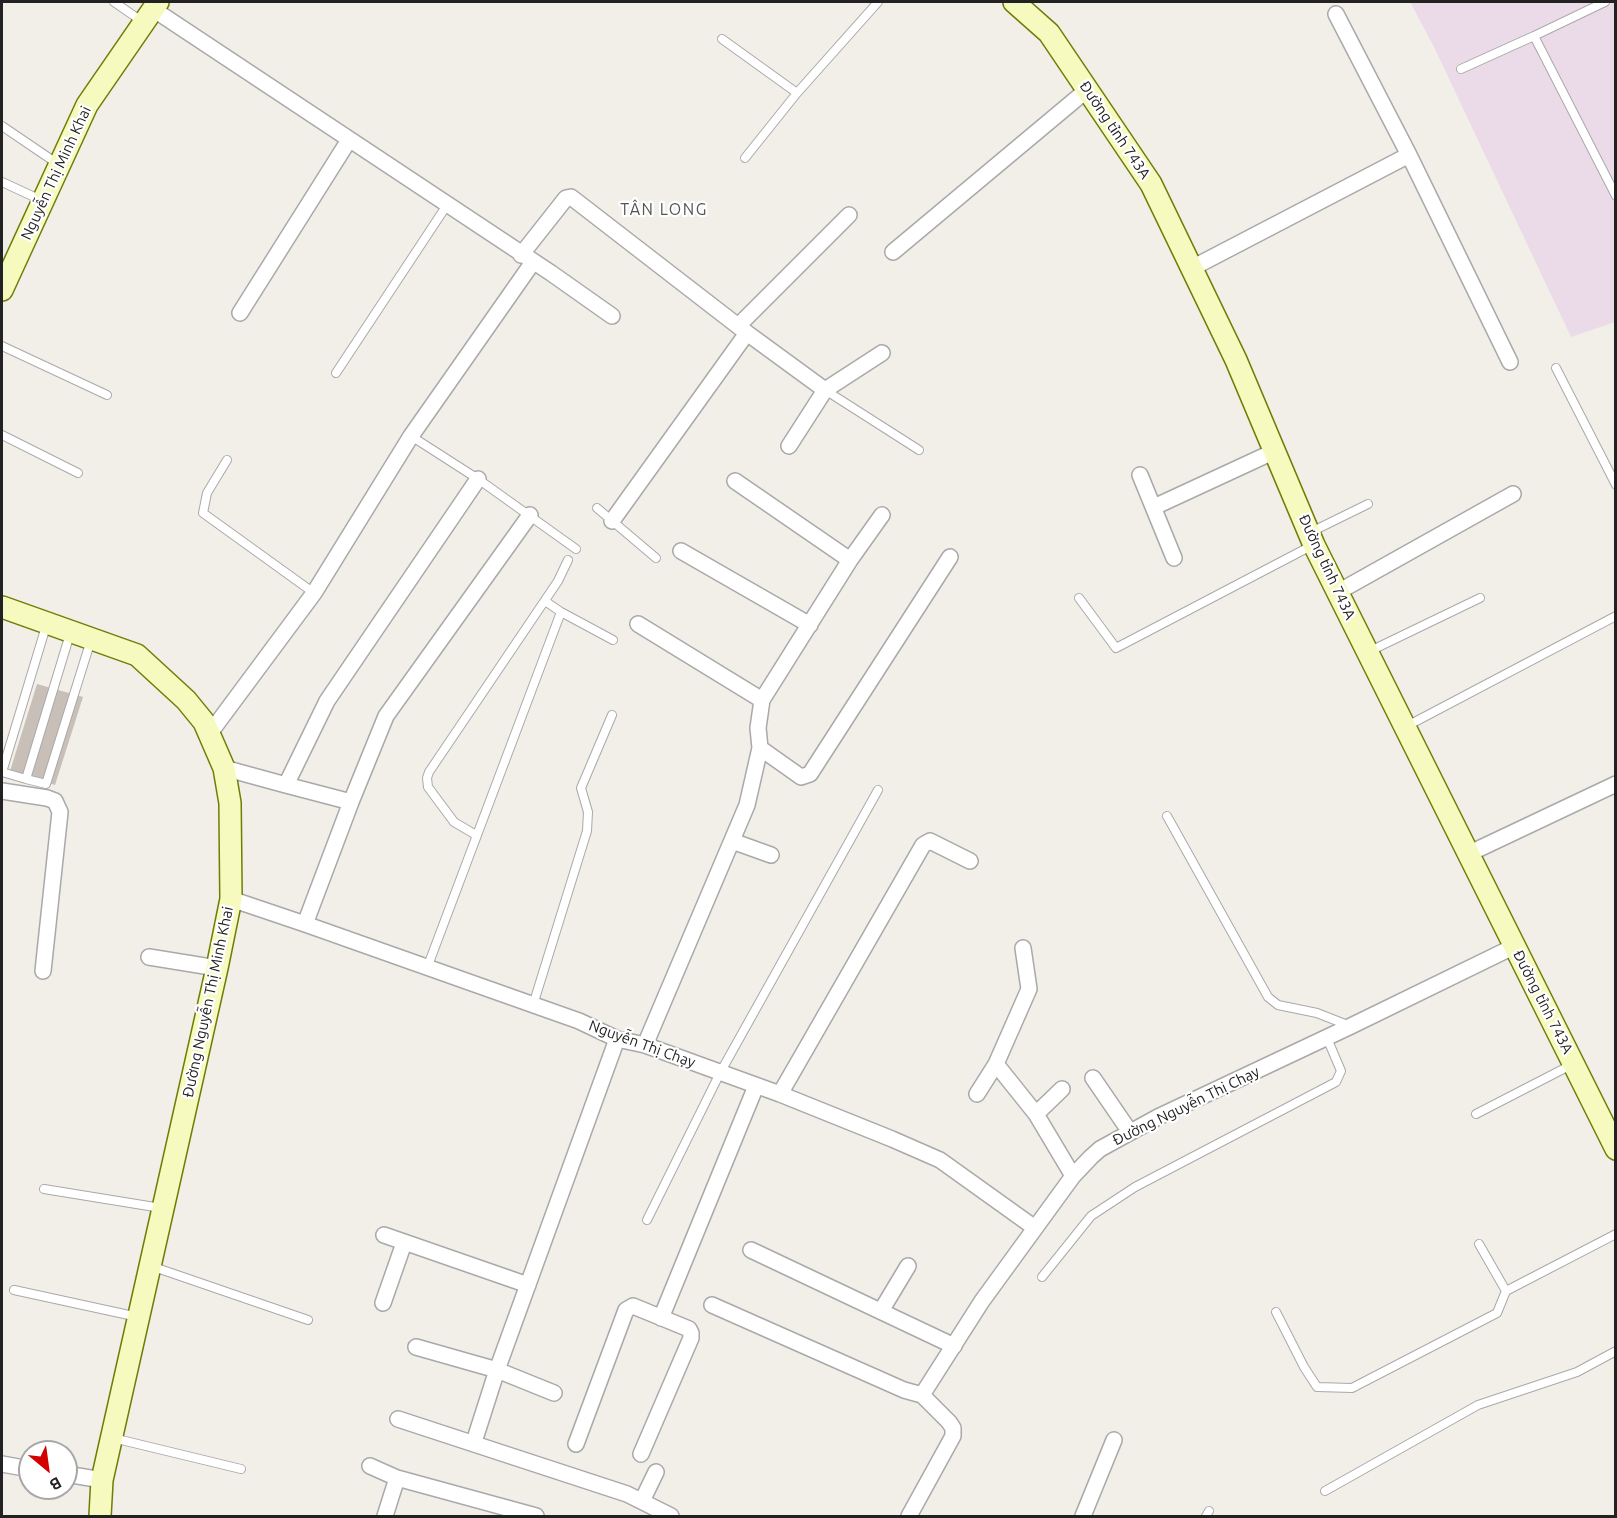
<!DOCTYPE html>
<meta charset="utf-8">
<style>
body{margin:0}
#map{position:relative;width:1617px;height:1518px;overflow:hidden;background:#f2efe9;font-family:Ubuntu,sans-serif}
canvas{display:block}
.frame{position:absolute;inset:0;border:3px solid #222;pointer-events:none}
.north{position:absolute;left:18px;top:1440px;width:60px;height:60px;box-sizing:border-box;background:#fff;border:2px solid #a7a7a7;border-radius:50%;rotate:151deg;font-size:16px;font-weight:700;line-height:24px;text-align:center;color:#222}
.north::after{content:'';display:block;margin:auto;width:21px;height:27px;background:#d40000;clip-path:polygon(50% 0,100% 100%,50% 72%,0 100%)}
</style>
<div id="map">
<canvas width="1617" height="1518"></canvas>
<div class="frame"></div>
<div class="north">B</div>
</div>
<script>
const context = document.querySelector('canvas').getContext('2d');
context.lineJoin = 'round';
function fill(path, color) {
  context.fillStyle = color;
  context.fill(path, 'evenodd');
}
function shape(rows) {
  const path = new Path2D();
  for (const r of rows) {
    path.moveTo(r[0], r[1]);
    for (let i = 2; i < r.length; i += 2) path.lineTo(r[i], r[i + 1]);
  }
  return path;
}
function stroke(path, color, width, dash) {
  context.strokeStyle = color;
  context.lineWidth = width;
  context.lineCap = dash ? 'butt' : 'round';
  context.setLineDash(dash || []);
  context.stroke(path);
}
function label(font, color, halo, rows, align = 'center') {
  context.font = font + ' Ubuntu,sans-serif';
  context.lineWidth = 4.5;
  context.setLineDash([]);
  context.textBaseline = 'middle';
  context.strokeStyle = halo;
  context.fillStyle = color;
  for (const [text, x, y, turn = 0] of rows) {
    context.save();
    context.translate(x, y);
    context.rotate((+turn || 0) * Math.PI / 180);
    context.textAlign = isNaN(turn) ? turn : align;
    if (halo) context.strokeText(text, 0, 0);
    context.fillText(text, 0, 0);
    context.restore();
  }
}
fill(shape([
 [1410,2,1615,2,1615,322,1571,337,1434,47]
]), '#ebdbe8');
fill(shape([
 [37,684,83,697,55,785,10,771]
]), '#c7bfb8');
const lane = shape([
 [114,2,143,22],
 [1534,36,1605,2],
 [722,39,797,93,878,2],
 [1461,69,1534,36,1616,196],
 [2,126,58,164],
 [745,158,797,93],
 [2,182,41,200],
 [2,346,107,395],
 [1556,368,1616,485],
 [336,373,447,205],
 [825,390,919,450],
 [2,435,78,473],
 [411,436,478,479,576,549],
 [227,460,207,493,203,513,314,593],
 [597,508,656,558],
 [1311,532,1368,504],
 [1079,598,1116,648,1313,545],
 [545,601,561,612],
 [70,634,26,779,46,784,91,640],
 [1368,652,1480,598],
 [1407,726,1616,616],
 [2,772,47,623],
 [2,772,26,779],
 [1167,816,1268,997,1278,1005,1317,1013,1350,1026],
 [476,835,454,822,428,787,427,778,429,772,558,581,568,560],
 [427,968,561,612,613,640],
 [533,1005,587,831,588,812,581,788,612,715],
 [1476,1114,1573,1064],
 [44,1189,161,1208],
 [647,1220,720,1073,878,790],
 [1479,1244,1506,1291],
 [151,1266,308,1320],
 [1042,1277,1091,1216,1135,1187,1336,1082,1341,1071,1327,1038],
 [14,1290,138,1317],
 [1276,1312,1304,1367,1317,1387,1352,1388,1497,1313,1506,1291,1616,1234],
 [113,1438,241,1469],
 [1325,1491,1478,1405,1577,1372,1616,1351],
 [1206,1516,1209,1511]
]);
const street = shape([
 [153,9,551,273,612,316],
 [1336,14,1409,155],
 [893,252,1088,89],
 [521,255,566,198,571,197,747,333,612,521],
 [1192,268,1409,155,1510,362],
 [240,313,349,140],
 [738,326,849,215],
 [747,333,825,390,882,353],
 [789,446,825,390],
 [1140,475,1174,558],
 [1154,507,1275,451],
 [681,551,810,625],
 [850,560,882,515],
 [1338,592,1513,494],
 [638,624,762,700],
 [210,733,314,593,411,436,533,262],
 [760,748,801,777,810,774,950,557],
 [224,768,286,785,327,701,478,479],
 [286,785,351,802,386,716,530,515],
 [2,791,47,798,55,801,60,812,43,971],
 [732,841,771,855],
 [1468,854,1616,784],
 [231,899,305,924,579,1021,617,1039,645,1045,780,1094,892,1139,940,1160,1035,1228],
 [305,924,351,802],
 [1023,948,1029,989,996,1064,1036,1114],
 [149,957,217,968],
 [645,1045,747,805,760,748,758,728,762,700,850,560,735,481],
 [1093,1078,1130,1132],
 [1062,1089,1036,1114,1073,1176],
 [780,1094,923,845,930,841,970,861],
 [977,1094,996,1064],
 [384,1235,528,1285],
 [751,1250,954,1346],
 [383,1303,404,1243],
 [712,1305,904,1390,922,1395],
 [881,1311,908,1266],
 [661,1318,756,1086],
 [416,1347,497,1370,554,1393],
 [398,1419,627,1494,671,1516],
 [474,1442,497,1370,617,1039],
 [576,1444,626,1310,633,1306,689,1329,691,1333,691,1338,641,1454],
 [2,1464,30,1469],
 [370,1466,397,1478,536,1516],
 [66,1474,102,1480],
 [642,1501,656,1472],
 [385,1516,397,1478],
 [909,1516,953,1436,953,1428,949,1422,922,1395,982,1301,1073,1176,1091,1157,1100,1149,1158,1117,1351,1026,1515,946],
 [1083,1516,1114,1440]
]);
const secondary = shape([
 [1014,2,1049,33,1151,184,1236,360,1314,545,1616,1149],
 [2,290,87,105,158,2],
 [2,607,137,655,186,700,204,722,224,768,230,803,231,899,217,968,102,1480,100,1516]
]);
stroke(lane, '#a9a9a9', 10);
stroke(street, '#a9a9a9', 18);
stroke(secondary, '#707d05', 24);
stroke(lane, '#fff', 8);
stroke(street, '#fff', 15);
stroke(secondary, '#f7fabf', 21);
label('15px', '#222', '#fff', [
 ["Đường tỉnh 743A",1115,130,56],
 ["Nguyễn Thị Minh Khai",56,173,-65],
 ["Đường tỉnh 743A",1327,567,65],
 ["Đường Nguyễn Thị Minh Khai",208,1002,-78],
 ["Đường tỉnh 743A",1543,1002,63],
 ["Nguyễn Thị Chạy",642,1044,20],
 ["Đường Nguyễn Thị Chạy",1186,1106,-26]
]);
context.letterSpacing = '1.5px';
label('16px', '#555', '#fff', [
 ["TÂN LONG",664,210]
]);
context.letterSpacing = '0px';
</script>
